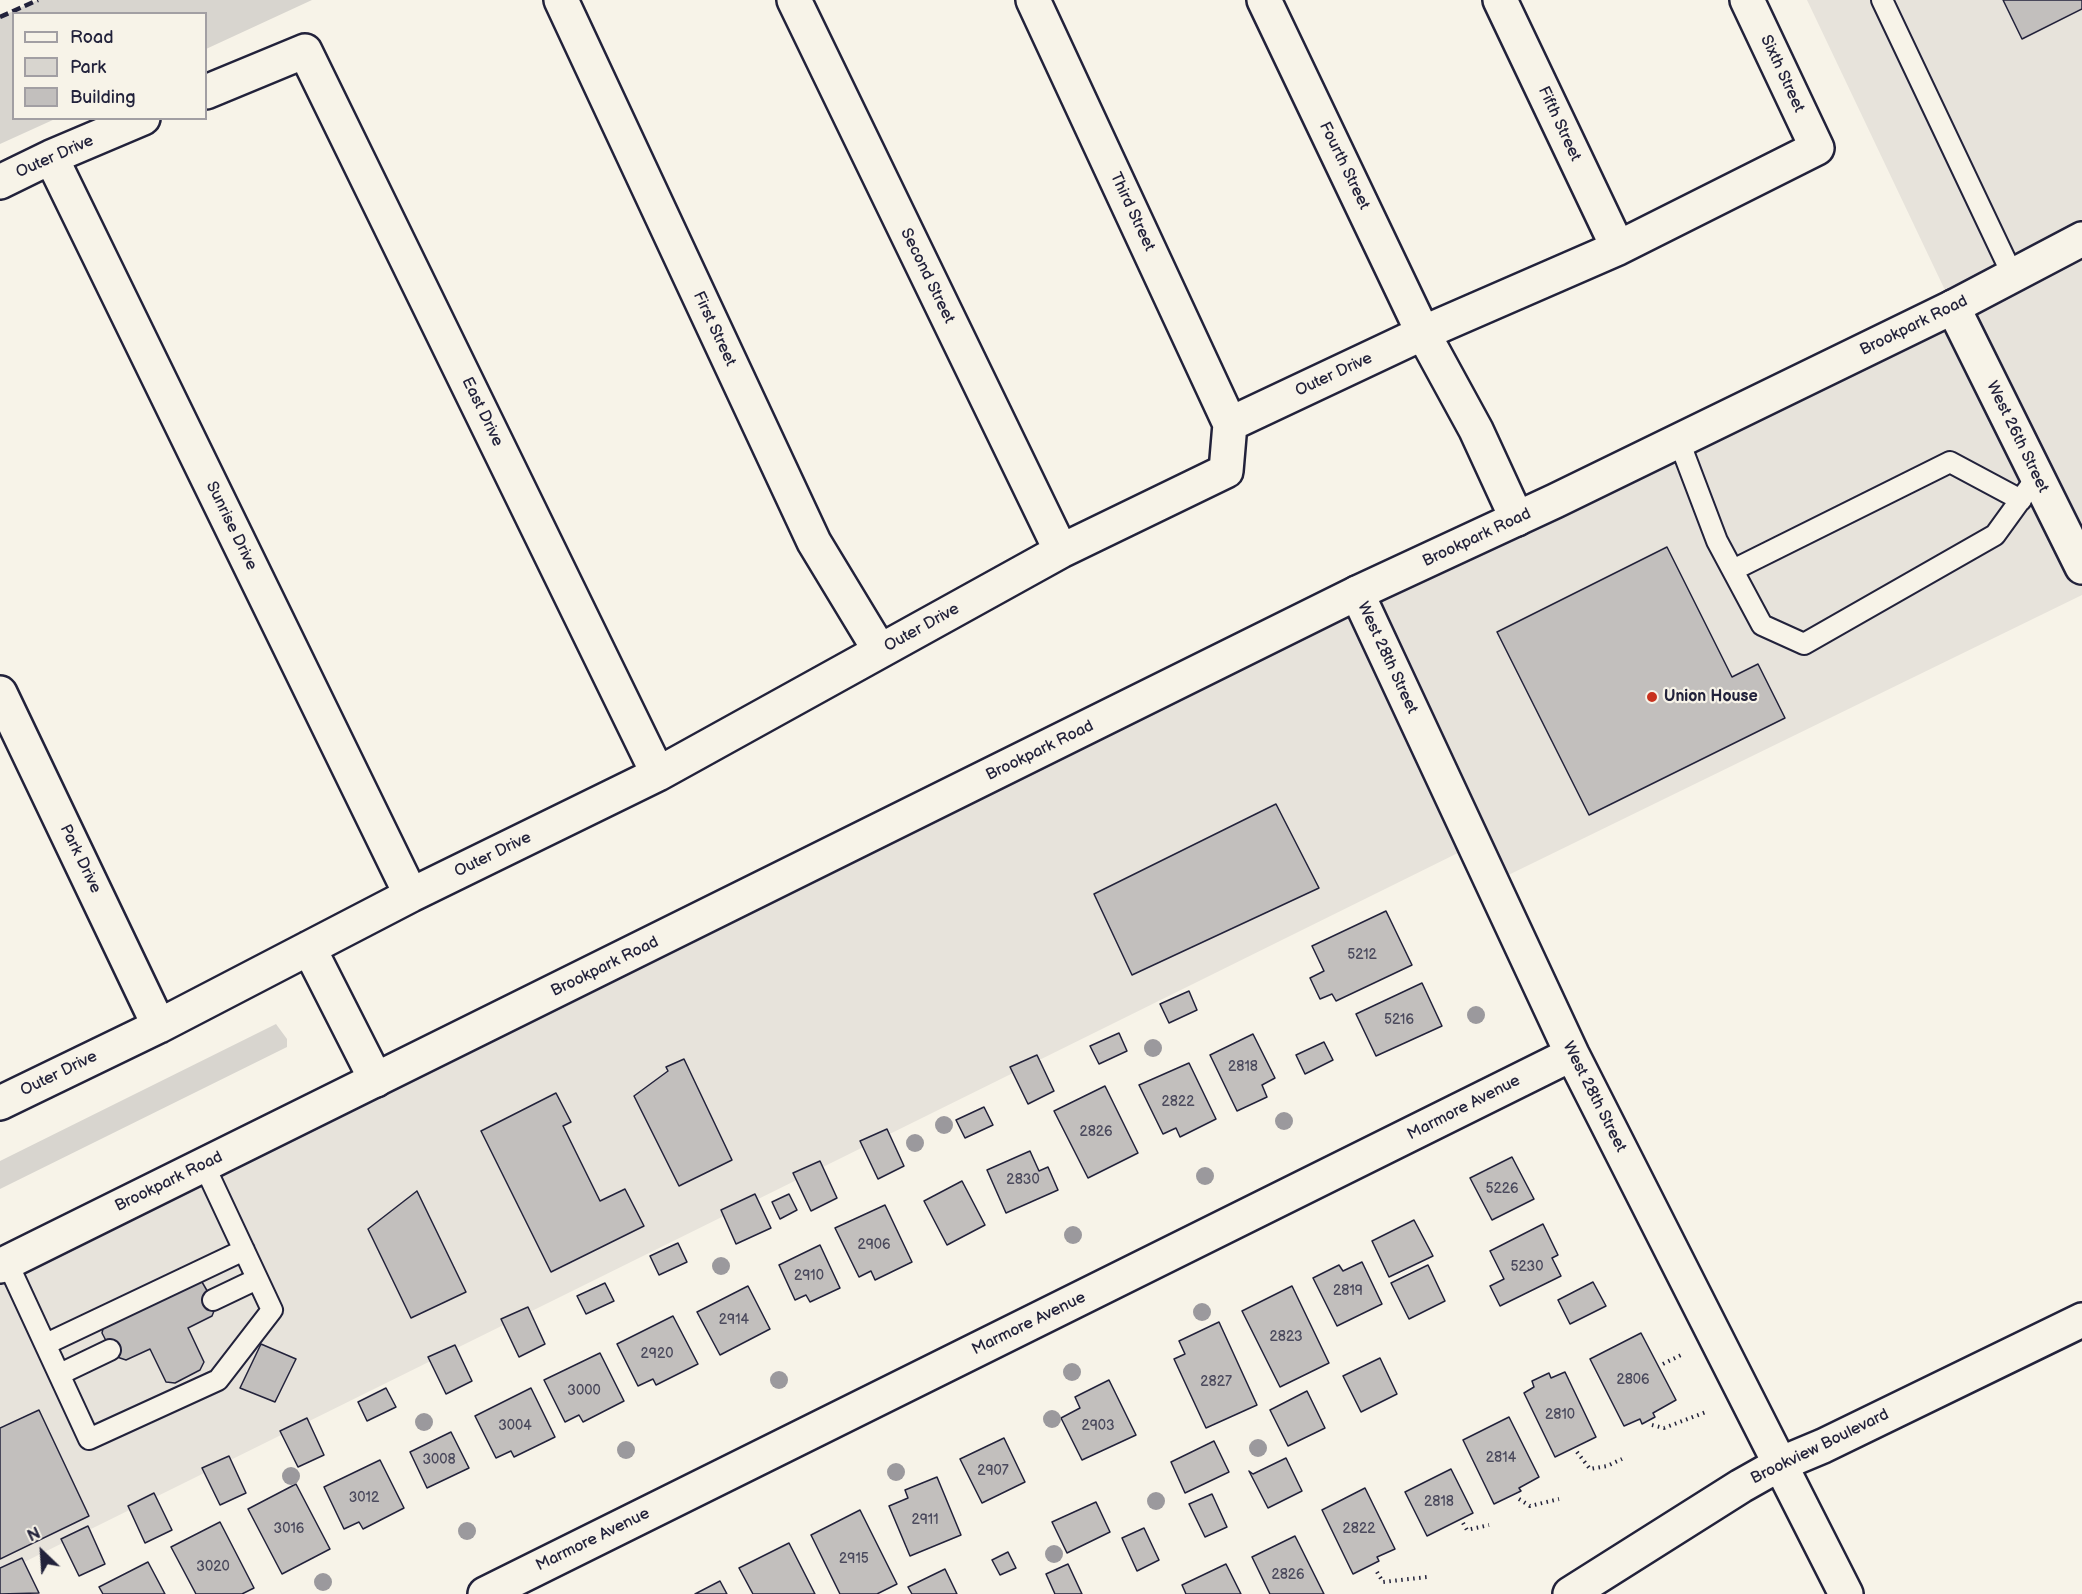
<!DOCTYPE html>
<style>
body{margin:0}
#map{position:relative;width:2082px;height:1594px;overflow:hidden;background:#f7f3e8;font-family:"Balsamiq Sans",sans-serif}
canvas{display:block}
.legend{position:absolute;left:12px;top:12px;width:195px;height:108px;box-sizing:border-box;background:#f7f3e8;border:2px solid #a29fa3;margin:0;padding:8px 10px;list-style:none;font-size:18px;color:#22223b}
.legend li{display:flex;align-items:center;gap:12px;height:30px}
.legend b{width:30px;border:2px solid #a29fa3}
.north{position:absolute;left:12px;top:1522px;width:60px;height:60px;-webkit-text-stroke:4px #f7f3e8;paint-order:stroke;rotate:335deg;font-size:16px;font-weight:700;line-height:24px;text-align:center;color:#22223b}
.north::after{content:'';display:block;margin:auto;width:21px;height:27px;background:#22223b;clip-path:polygon(50% 0,100% 100%,50% 72%,0 100%)}
</style>
<div id="map">
<canvas width="2082" height="1594"></canvas>
<ul class="legend">
<li><b style="height:8px;background:#f7f3e8"></b>Road</li>
<li><b style="height:16px;background:#d8d5cf"></b>Park</li>
<li><b style="height:16px;background:#c2bfbd"></b>Building</li>
</ul>
<div class="north">N</div>
</div>
<script>
const context = document.querySelector('canvas').getContext('2d');
context.lineJoin = 'round';
function fill(path, color) {
  context.fillStyle = color;
  context.fill(path, 'evenodd');
}
function shape(rows) {
  const path = new Path2D();
  for (const r of rows) {
    path.moveTo(r[0], r[1]);
    for (let i = 2; i < r.length; i += 2) path.lineTo(r[i], r[i + 1]);
  }
  return path;
}
function stroke(path, color, width, dash) {
  context.strokeStyle = color;
  context.lineWidth = width;
  context.lineCap = dash ? 'butt' : 'round';
  context.setLineDash(dash || []);
  context.stroke(path);
}
function label(font, color, halo, rows, align = 'center') {
  context.font = font + ' "Balsamiq Sans",sans-serif';
  context.lineWidth = 4.5;
  context.setLineDash([]);
  context.textBaseline = 'middle';
  context.strokeStyle = halo;
  context.fillStyle = color;
  for (const [text, x, y, turn = 0] of rows) {
    context.save();
    context.translate(x, y);
    context.rotate((+turn || 0) * Math.PI / 180);
    context.textAlign = isNaN(turn) ? turn : align;
    if (halo) context.strokeText(text, 0, 0);
    context.fillText(text, 0, 0);
    context.restore();
  }
}
fill(shape([
 [1807,0,2082,0,2082,595,1492,883,1474,845,0,1574,0,1266,1953,307]
]), '#e7e3db');
fill(shape([
 [38,0,312,0,206,49,206,14,14,14,14,118,55,119,0,144,0,17],
 [276,1024,287,1039,287,1047,0,1189,0,1161]
]), '#d8d5cf');
const building = shape([
 [2003,0,2082,0,2082,9,2022,39,2003,0],
 [1667,547,1732,677,1758,664,1785,718,1589,815,1497,632,1667,547],
 [1276,804,1319,888,1132,975,1094,894,1276,804],
 [1386,911,1412,965,1336,1001,1332,994,1320,999,1310,978,1324,971,1312,946,1386,911],
 [1422,983,1442,1026,1376,1056,1356,1014,1422,983],
 [1189,991,1197,1010,1169,1023,1160,1004,1189,991],
 [1119,1033,1127,1051,1099,1064,1090,1046,1119,1033],
 [1253,1034,1275,1078,1262,1085,1267,1097,1237,1111,1210,1055,1253,1034],
 [1324,1042,1333,1060,1305,1074,1296,1055,1324,1042],
 [1037,1055,1054,1091,1028,1104,1010,1067,1037,1055],
 [684,1059,732,1160,679,1186,634,1096,668,1071,666,1067,684,1059],
 [1189,1063,1216,1119,1180,1137,1176,1128,1163,1134,1139,1085,1189,1063],
 [1105,1086,1138,1153,1088,1178,1054,1111,1105,1086],
 [556,1093,571,1122,563,1126,600,1201,625,1189,644,1226,551,1272,481,1131,556,1093],
 [984,1107,993,1125,965,1138,956,1120,984,1107],
 [887,1129,904,1166,878,1179,860,1141,887,1129],
 [1030,1151,1039,1171,1048,1167,1058,1190,1006,1213,987,1170,1030,1151],
 [1512,1157,1534,1199,1492,1220,1470,1178,1512,1157],
 [820,1161,837,1198,811,1211,793,1173,820,1161],
 [962,1181,985,1225,947,1245,924,1201,962,1181],
 [417,1191,466,1292,411,1318,368,1229,417,1191],
 [755,1194,771,1228,736,1244,721,1210,755,1194],
 [789,1194,797,1210,780,1219,772,1202,789,1194],
 [885,1205,912,1262,875,1280,871,1271,859,1277,835,1228,885,1205],
 [1414,1220,1433,1256,1389,1277,1372,1241,1414,1220],
 [1543,1224,1558,1255,1552,1258,1561,1276,1500,1306,1490,1286,1504,1279,1490,1251,1543,1224],
 [678,1243,687,1262,659,1275,650,1256,678,1243],
 [820,1245,840,1288,810,1302,806,1295,795,1300,779,1265,820,1245],
 [1362,1262,1382,1304,1337,1326,1313,1278,1339,1265,1343,1271,1362,1262],
 [1428,1265,1445,1301,1409,1319,1391,1283,1428,1265],
 [192,1279,202,1282,216,1306,212,1316,188,1328,204,1362,200,1370,175,1383,166,1382,150,1349,126,1360,114,1356,102,1333,105,1320,192,1279],
 [1593,1282,1606,1306,1570,1324,1558,1300,1593,1282],
 [605,1283,614,1301,586,1314,577,1296,605,1283],
 [748,1286,770,1329,720,1355,697,1312,748,1286],
 [1292,1286,1329,1363,1280,1387,1242,1311,1292,1286],
 [528,1307,545,1344,519,1357,501,1319,528,1307],
 [673,1316,698,1364,656,1385,653,1379,638,1386,617,1344,673,1316],
 [1219,1322,1257,1405,1206,1428,1174,1359,1185,1354,1179,1341,1219,1322],
 [1641,1333,1676,1400,1653,1413,1655,1417,1642,1424,1640,1419,1624,1426,1590,1359,1641,1333],
 [261,1344,296,1359,275,1402,240,1388,261,1344],
 [455,1345,472,1381,446,1394,428,1357,455,1345],
 [600,1353,624,1401,583,1422,579,1415,565,1422,544,1380,600,1353],
 [1380,1358,1397,1394,1361,1412,1343,1376,1380,1358],
 [1565,1372,1596,1437,1555,1457,1524,1393,1534,1387,1532,1381,1549,1373,1551,1378,1565,1372],
 [1109,1380,1136,1435,1082,1460,1061,1418,1080,1408,1075,1397,1109,1380],
 [386,1388,396,1407,367,1421,358,1402,386,1388],
 [531,1388,555,1437,514,1457,511,1451,496,1458,475,1416,531,1388],
 [1307,1391,1325,1428,1288,1446,1270,1410,1307,1391],
 [39,1410,89,1516,0,1559,0,1428,39,1410],
 [1509,1417,1539,1477,1519,1488,1521,1491,1494,1504,1463,1440,1509,1417],
 [307,1418,324,1455,298,1467,280,1431,307,1418],
 [451,1432,469,1468,427,1488,410,1452,451,1432],
 [1004,1438,1025,1482,982,1503,960,1459,1004,1438],
 [1214,1441,1229,1472,1185,1493,1171,1462,1214,1441],
 [229,1456,246,1493,220,1505,202,1468,229,1456],
 [1286,1458,1302,1491,1268,1508,1249,1471,1253,1474,1286,1458],
 [380,1460,404,1508,363,1529,359,1522,344,1529,324,1487,380,1460],
 [1451,1469,1473,1513,1427,1536,1405,1492,1451,1469],
 [937,1477,961,1535,910,1556,889,1506,908,1498,905,1490,937,1477],
 [296,1484,330,1549,282,1574,248,1509,296,1484],
 [1365,1488,1395,1549,1377,1557,1379,1561,1353,1574,1322,1510,1365,1488],
 [154,1493,172,1530,145,1543,128,1506,154,1493],
 [1212,1494,1227,1527,1205,1537,1189,1504,1212,1494],
 [1096,1502,1110,1532,1067,1553,1052,1522,1096,1502],
 [860,1510,897,1584,877,1594,840,1594,811,1535,860,1510],
 [220,1522,254,1588,242,1594,196,1594,171,1547,220,1522],
 [88,1526,105,1564,79,1576,61,1539,88,1526],
 [1144,1528,1159,1560,1137,1571,1122,1538,1144,1528],
 [1295,1536,1324,1594,1270,1594,1252,1557,1295,1536],
 [789,1543,815,1594,753,1594,739,1568,789,1543],
 [1008,1552,1016,1568,1000,1575,992,1560,1008,1552],
 [22,1558,39,1593,0,1594,0,1568,22,1558],
 [148,1562,165,1594,103,1594,99,1587,148,1562],
 [1068,1564,1082,1594,1055,1594,1046,1574,1068,1564],
 [1226,1564,1241,1594,1186,1594,1182,1585,1226,1564],
 [945,1569,957,1594,912,1594,908,1587,945,1569],
 [720,1581,727,1594,695,1594,720,1581]
]);
fill(building, '#c2bfbd');
stroke(building, '#22223b', 1.5);
const service = shape([
 [1882,0,2013,276],
 [1679,441,1717,541,1762,625,1804,644,1995,535,2037,477],
 [1733,570,1950,462,2021,500],
 [7,1262,89,1439,218,1380,272,1310,204,1165],
 [213,1300,257,1279],
 [46,1344,244,1250],
 [60,1374,110,1350]
]);
const minor = shape([
 [561,0,814,542,880,651],
 [794,0,1061,551],
 [1033,0,1230,424],
 [1264,0,1423,333,1476,430,1517,519],
 [1500,0,1618,248],
 [206,92,305,51,658,774],
 [51,157,411,895],
 [0,182,51,157,143,118],
 [1953,307,2082,567],
 [1357,593,1572,1054,1846,1594],
 [0,693,159,1026],
 [309,948,376,1080],
 [0,1103,159,1026,411,895,658,774,1061,551,1226,471,1230,424,1423,333,1618,248,1817,148,1747,0],
 [485,1594,1572,1054],
 [1570,1594,1741,1486,1780,1464,1823,1446,2082,1320]
]);
const primary = shape([
 [0,1266,1357,593,1555,501,1953,307,2082,239]
]);
stroke(service, '#22223b', 24);
stroke(minor, '#22223b', 38);
stroke(primary, '#22223b', 38);
stroke(shape([
 [1663,1364,1681,1355],
 [1652,1425,1664,1428,1706,1412],
 [1577,1452,1590,1469,1607,1466,1622,1459],
 [1519,1499,1530,1506,1559,1499],
 [1463,1523,1467,1530,1489,1525],
 [1377,1572,1383,1582,1427,1577]
]), '#22223b', 4, [1.5, 4.5]);
stroke(service, '#f7f3e8', 20);
stroke(minor, '#f7f3e8', 33);
stroke(primary, '#f7f3e8', 33);
stroke(shape([
 [0,17,38,0]
]), '#22223b', 4.5, [9, 4.5]);
context.fillStyle = '#9b999d';
for (const [x, y] of [
 [1476,1015],
 [1153,1048],
 [1284,1121],
 [944,1125],
 [915,1143],
 [1205,1176],
 [1073,1235],
 [721,1266],
 [1202,1312],
 [1072,1372],
 [779,1380],
 [1052,1419],
 [424,1422],
 [1258,1448],
 [626,1450],
 [896,1472],
 [291,1476],
 [1156,1501],
 [467,1531],
 [1054,1554],
 [323,1582]
]) {
  context.beginPath();
  context.arc(x, y, 9, 0, 2 * Math.PI);
  context.fill();
}
for (const [x, y, r, color] of [
 [1652,697,6,"#c8321e"]
]) {
  const dot = new Path2D();
  dot.arc(x, y, r, 0, 2 * Math.PI);
  context.fillStyle = color;
  context.fill(dot);
  stroke(dot, '#f7f3e8', 2);
}
label('14px', '#4a495c', null, [
 ["5212",1362,955],
 ["5216",1399,1020],
 ["2818",1243,1067],
 ["2822",1178,1102],
 ["2826",1096,1132],
 ["2830",1023,1180],
 ["5226",1502,1189],
 ["2906",874,1245],
 ["5230",1527,1267],
 ["2910",809,1276],
 ["2819",1348,1291],
 ["2914",734,1320],
 ["2823",1286,1337],
 ["2920",657,1354],
 ["2806",1633,1380],
 ["2827",1216,1382],
 ["3000",584,1391],
 ["2810",1560,1415],
 ["3004",515,1426],
 ["2903",1098,1426],
 ["2814",1501,1458],
 ["3008",439,1460],
 ["2907",993,1471],
 ["3012",364,1498],
 ["2818",1439,1502],
 ["2911",925,1520],
 ["3016",289,1529],
 ["2822",1359,1529],
 ["2915",854,1559],
 ["3020",213,1567],
 ["2826",1288,1575]
]);
label('16px', '#22223b', '#f7f3e8', [
 ["Sixth Street",1782,74,65],
 ["Fifth Street",1559,124,65],
 ["Outer Drive",55,157,-24],
 ["Fourth Street",1344,166,64],
 ["Third Street",1132,212,65],
 ["Second Street",927,276,64],
 ["Brookpark Road",1914,326,-26],
 ["First Street",714,329,65],
 ["Outer Drive",1334,375,-25],
 ["East Drive",482,412,64],
 ["West 26th Street",2017,437,64],
 ["Sunrise Drive",231,526,64],
 ["Brookpark Road",1477,538,-25],
 ["Outer Drive",922,628,-29],
 ["West 28th Street",1387,658,65],
 ["Brookpark Road",1040,751,-26],
 ["Outer Drive",493,855,-26],
 ["Park Drive",80,859,64],
 ["Brookpark Road",605,967,-26],
 ["Outer Drive",59,1074,-26],
 ["West 28th Street",1594,1097,63],
 ["Marmore Avenue",1464,1108,-27],
 ["Brookpark Road",169,1182,-26],
 ["Marmore Avenue",1029,1324,-26],
 ["Brookview Boulevard",1820,1447,-26],
 ["Marmore Avenue",593,1540,-26]
]);
label('bold 16px', '#22223b', '#f7f3e8', [
 ["Union House",1664,697]
], 'left');
</script>
